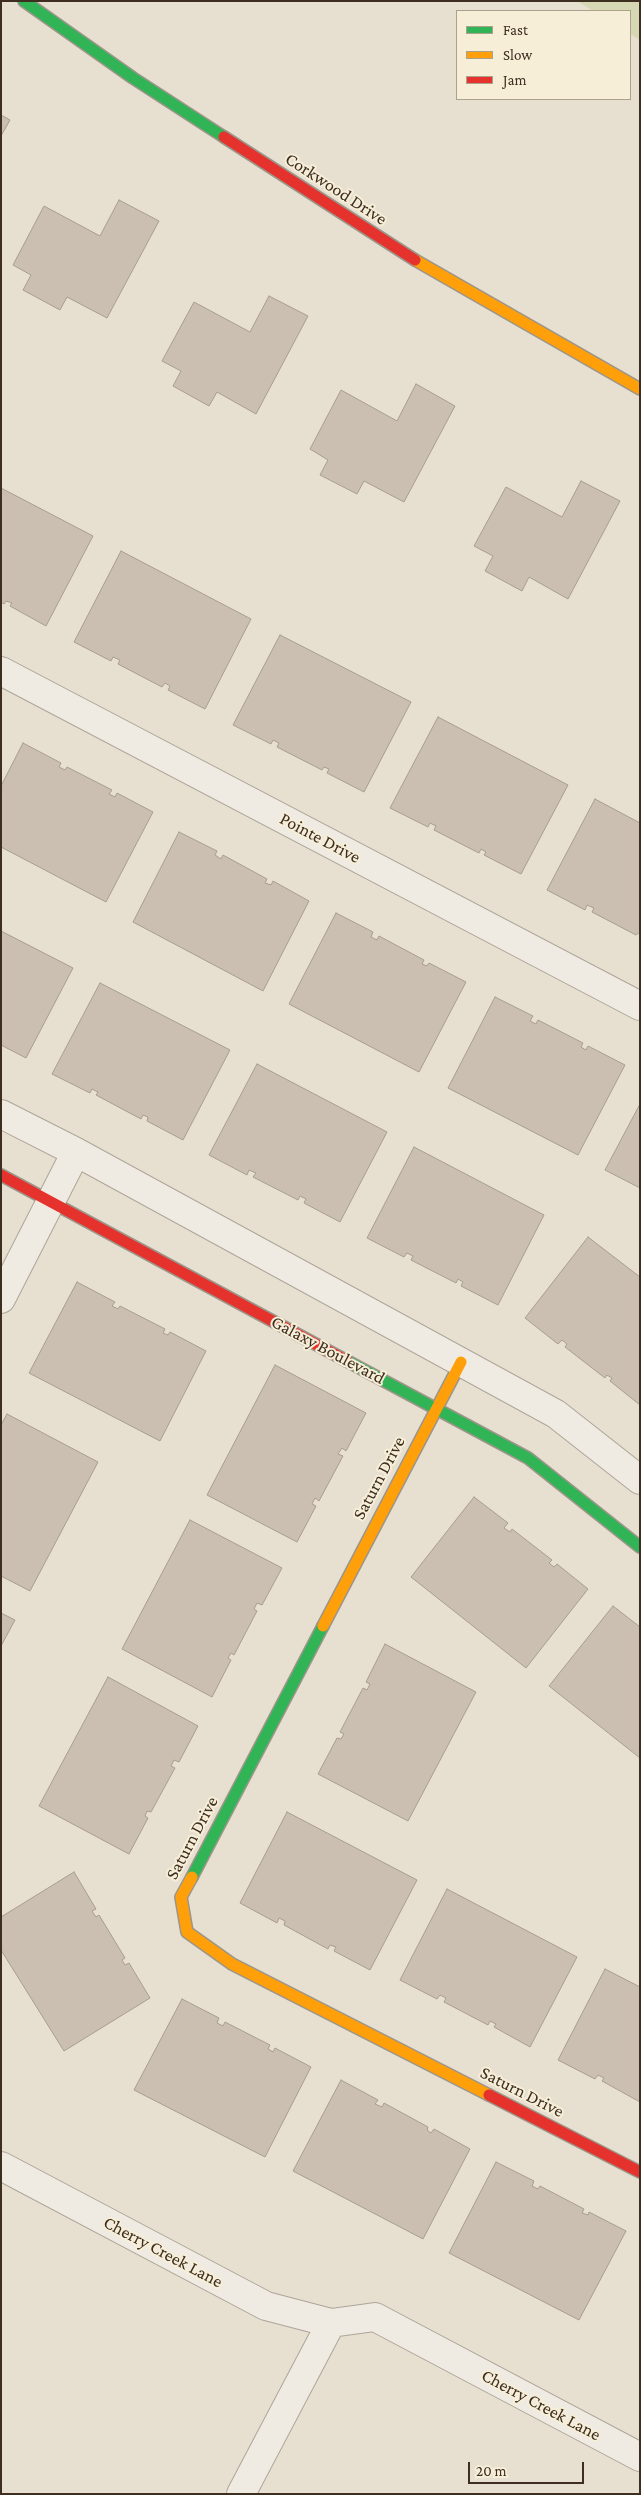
<!DOCTYPE html>
<style>
body{margin:0}
#map{position:relative;width:641px;height:2495px;overflow:hidden;background:#e7e0d1;font-family:"Crimson Pro",serif}
canvas{display:block}
.frame{position:absolute;inset:0;border:2px solid #3d2e20;pointer-events:none}
.legend{position:absolute;left:456px;top:10px;width:175px;height:90px;box-sizing:border-box;background:#f7eed8;border:1px solid #ada18e;margin:0;padding:6px 9px;list-style:none;font-size:15px;color:#3d2e20}
.legend li{display:flex;align-items:center;gap:10px;height:25px}
.legend b{width:25px;border:1px solid #ada18e}
.scale{position:absolute;left:468px;top:2462px;width:116px;height:22px;box-sizing:border-box;border:2px solid #3d2e20;border-top:0;padding-left:6px;font-size:15px;line-height:18px;white-space:nowrap;color:#3d2e20;-webkit-text-stroke:4px #f7eed8;paint-order:stroke}
</style>
<div id="map">
<canvas width="641" height="2495"></canvas>
<div class="frame"></div>
<ul class="legend">
<li><b style="height:6px;background:#30b455"></b>Fast</li>
<li><b style="height:6px;background:#ff9f0a"></b>Slow</li>
<li><b style="height:6px;background:#e5322d"></b>Jam</li>
</ul>
<div class="scale">20 m</div>
</div>
<script>
const context = document.querySelector('canvas').getContext('2d');
context.lineJoin = 'round';
function fill(path, color) {
  context.fillStyle = color;
  context.fill(path, 'evenodd');
}
function shape(rows) {
  const path = new Path2D();
  for (const r of rows) {
    path.moveTo(r[0], r[1]);
    for (let i = 2; i < r.length; i += 2) path.lineTo(r[i], r[i + 1]);
  }
  return path;
}
function stroke(path, color, width, dash) {
  context.strokeStyle = color;
  context.lineWidth = width;
  context.lineCap = dash ? 'butt' : 'round';
  context.setLineDash(dash || []);
  context.stroke(path);
}
function label(font, color, halo, rows, align = 'center') {
  context.font = font + ' "Crimson Pro",serif';
  context.lineWidth = 4;
  context.setLineDash([]);
  context.textBaseline = 'middle';
  context.strokeStyle = halo;
  context.fillStyle = color;
  for (const [text, x, y, turn = 0] of rows) {
    context.save();
    context.translate(x, y);
    context.rotate((+turn || 0) * Math.PI / 180);
    context.textAlign = isNaN(turn) ? turn : align;
    if (halo) context.strokeText(text, 0, 0);
    context.fillText(text, 0, 0);
    context.restore();
  }
}
fill(shape([
 [577,1,640,1,640,40,630,34,630,11,593,11]
]), '#d6d7b3');
const building = shape([
 [1,115,10,120,1,136,1,115],
 [119,200,159,221,107,318,67,297,60,310,23,290,31,275,13,265,44,206,100,236,119,200],
 [269,296,308,316,256,414,217,392,209,406,173,386,181,371,162,361,194,302,250,332,269,296],
 [416,384,455,406,404,502,364,481,357,494,320,475,328,460,310,449,341,390,397,421,416,384],
 [581,481,620,501,568,599,529,577,522,591,485,571,493,556,474,546,506,487,562,517,581,481],
 [1,488,93,536,46,626,10,606,12,603,6,601,4,604,1,602,1,488],
 [121,551,251,619,205,709,168,690,170,686,165,683,162,687,118,664,120,660,113,657,111,661,74,642,121,551],
 [280,635,411,702,364,792,327,773,329,769,324,767,322,770,277,747,279,743,273,740,271,744,233,725,280,635],
 [438,717,568,785,521,874,484,855,486,852,481,849,479,853,434,830,436,826,430,823,428,827,390,808,438,717],
 [23,743,61,763,59,767,65,770,67,767,112,790,109,794,115,797,117,793,153,812,106,902,1,847,1,786,23,743],
 [595,799,640,823,640,932,636,935,592,912,594,908,587,905,585,910,547,890,595,799],
 [179,832,217,851,215,855,221,859,223,855,267,879,265,883,271,885,273,881,309,901,263,991,133,922,179,832],
 [336,913,373,932,371,937,377,940,379,936,424,960,422,964,427,966,429,963,466,982,419,1072,289,1004,336,913],
 [1,931,73,968,26,1058,1,1045,1,931],
 [100,983,230,1050,183,1140,147,1121,148,1117,143,1115,141,1119,96,1095,98,1092,92,1089,90,1093,52,1074,100,983],
 [495,997,533,1016,530,1021,536,1024,538,1020,583,1043,581,1047,586,1050,588,1046,625,1065,578,1155,448,1088,495,997],
 [257,1064,387,1132,340,1222,304,1203,306,1199,300,1196,298,1200,253,1177,256,1173,249,1170,247,1175,209,1155,257,1064],
 [640,1104,640,1188,605,1170,640,1104],
 [414,1147,544,1215,498,1305,461,1286,463,1282,458,1279,456,1283,411,1260,413,1256,407,1253,404,1257,367,1238,414,1147],
 [588,1237,640,1277,640,1405,610,1381,612,1378,607,1375,605,1378,565,1347,567,1344,562,1340,558,1344,525,1318,588,1237],
 [77,1282,115,1302,112,1306,118,1309,120,1306,165,1329,163,1333,168,1335,170,1332,206,1351,160,1441,29,1373,77,1282],
 [275,1365,366,1413,346,1451,342,1448,338,1454,343,1456,319,1501,315,1498,312,1504,316,1506,297,1542,207,1495,275,1365],
 [7,1414,98,1462,30,1591,1,1576,1,1425,7,1414],
 [474,1497,508,1523,504,1528,510,1532,512,1529,552,1560,549,1563,554,1567,557,1564,588,1589,526,1668,411,1577,474,1497],
 [190,1520,282,1568,262,1605,257,1603,254,1609,257,1611,234,1655,231,1653,228,1658,231,1660,212,1697,122,1649,190,1520],
 [613,1606,640,1627,640,1758,549,1686,613,1606],
 [1,1613,15,1620,1,1646,1,1613],
 [385,1644,476,1692,408,1821,318,1774,337,1738,341,1739,344,1734,340,1732,363,1688,367,1690,370,1684,366,1682,385,1644],
 [108,1677,198,1726,179,1762,174,1760,171,1766,175,1768,151,1812,147,1811,145,1816,148,1818,129,1854,39,1806,108,1677],
 [287,1812,417,1880,370,1970,334,1951,336,1947,330,1945,328,1949,284,1925,285,1921,279,1918,277,1923,240,1903,287,1812],
 [74,1872,96,1909,92,1911,96,1917,99,1915,125,1958,122,1960,125,1965,129,1963,150,1998,64,2051,1,1950,1,1917,74,1872],
 [447,1889,577,1957,530,2047,494,2027,496,2024,490,2021,488,2025,444,2002,446,1998,440,1995,437,1999,400,1980,447,1889],
 [605,1969,640,1987,640,2102,602,2081,604,2078,598,2075,595,2079,558,2060,605,1969],
 [182,1999,219,2018,217,2023,223,2026,225,2022,270,2045,268,2049,273,2052,275,2048,311,2067,265,2157,134,2090,182,1999],
 [341,2080,378,2100,375,2104,382,2107,384,2103,428,2127,427,2130,431,2133,434,2129,470,2149,423,2239,293,2171,341,2080],
 [496,2162,534,2181,532,2186,538,2189,540,2186,584,2209,582,2213,588,2215,589,2212,626,2231,579,2320,449,2253,496,2162]
]);
fill(building, '#cbbfb2');
stroke(building, '#a89c90', 1);
const street = shape([
 [1,671,640,1006],
 [1,1114,76,1152,556,1414,640,1480],
 [1,1299,76,1152],
 [1,2166,266,2306,331,2323,375,2317,640,2457],
 [241,2494,331,2323]
]);
const fast = shape([
 [24,1,133,78,224,137],
 [347,1361,528,1458,640,1547],
 [192,1877,323,1626]
]);
const slow = shape([
 [415,260,640,389],
 [323,1626,461,1362],
 [192,1877,181,1897,187,1932,232,1964,489,2095]
]);
const jam = shape([
 [224,137,415,260],
 [1,1175,347,1361],
 [489,2095,640,2172]
]);
stroke(street, '#ada599', 30);
stroke(fast, '#9c958a', 14);
stroke(slow, '#9c958a', 14);
stroke(jam, '#9c958a', 14);
stroke(street, '#efebe3', 28);
stroke(fast, '#30b455', 11);
stroke(slow, '#ff9f0a', 11);
stroke(jam, '#e5322d', 11);
label('18px', '#3d2e20', '#f7eed8', [
 ["Corkwood Drive",336,189,33],
 ["Pointe Drive",320,838,28],
 ["Galaxy Boulevard",328,1350,28],
 ["Saturn Drive",379,1478,-62],
 ["Saturn Drive",192,1838,-62],
 ["Saturn Drive",522,2092,27],
 ["Cherry Creek Lane",163,2252,28],
 ["Cherry Creek Lane",541,2405,28]
]);
</script>
